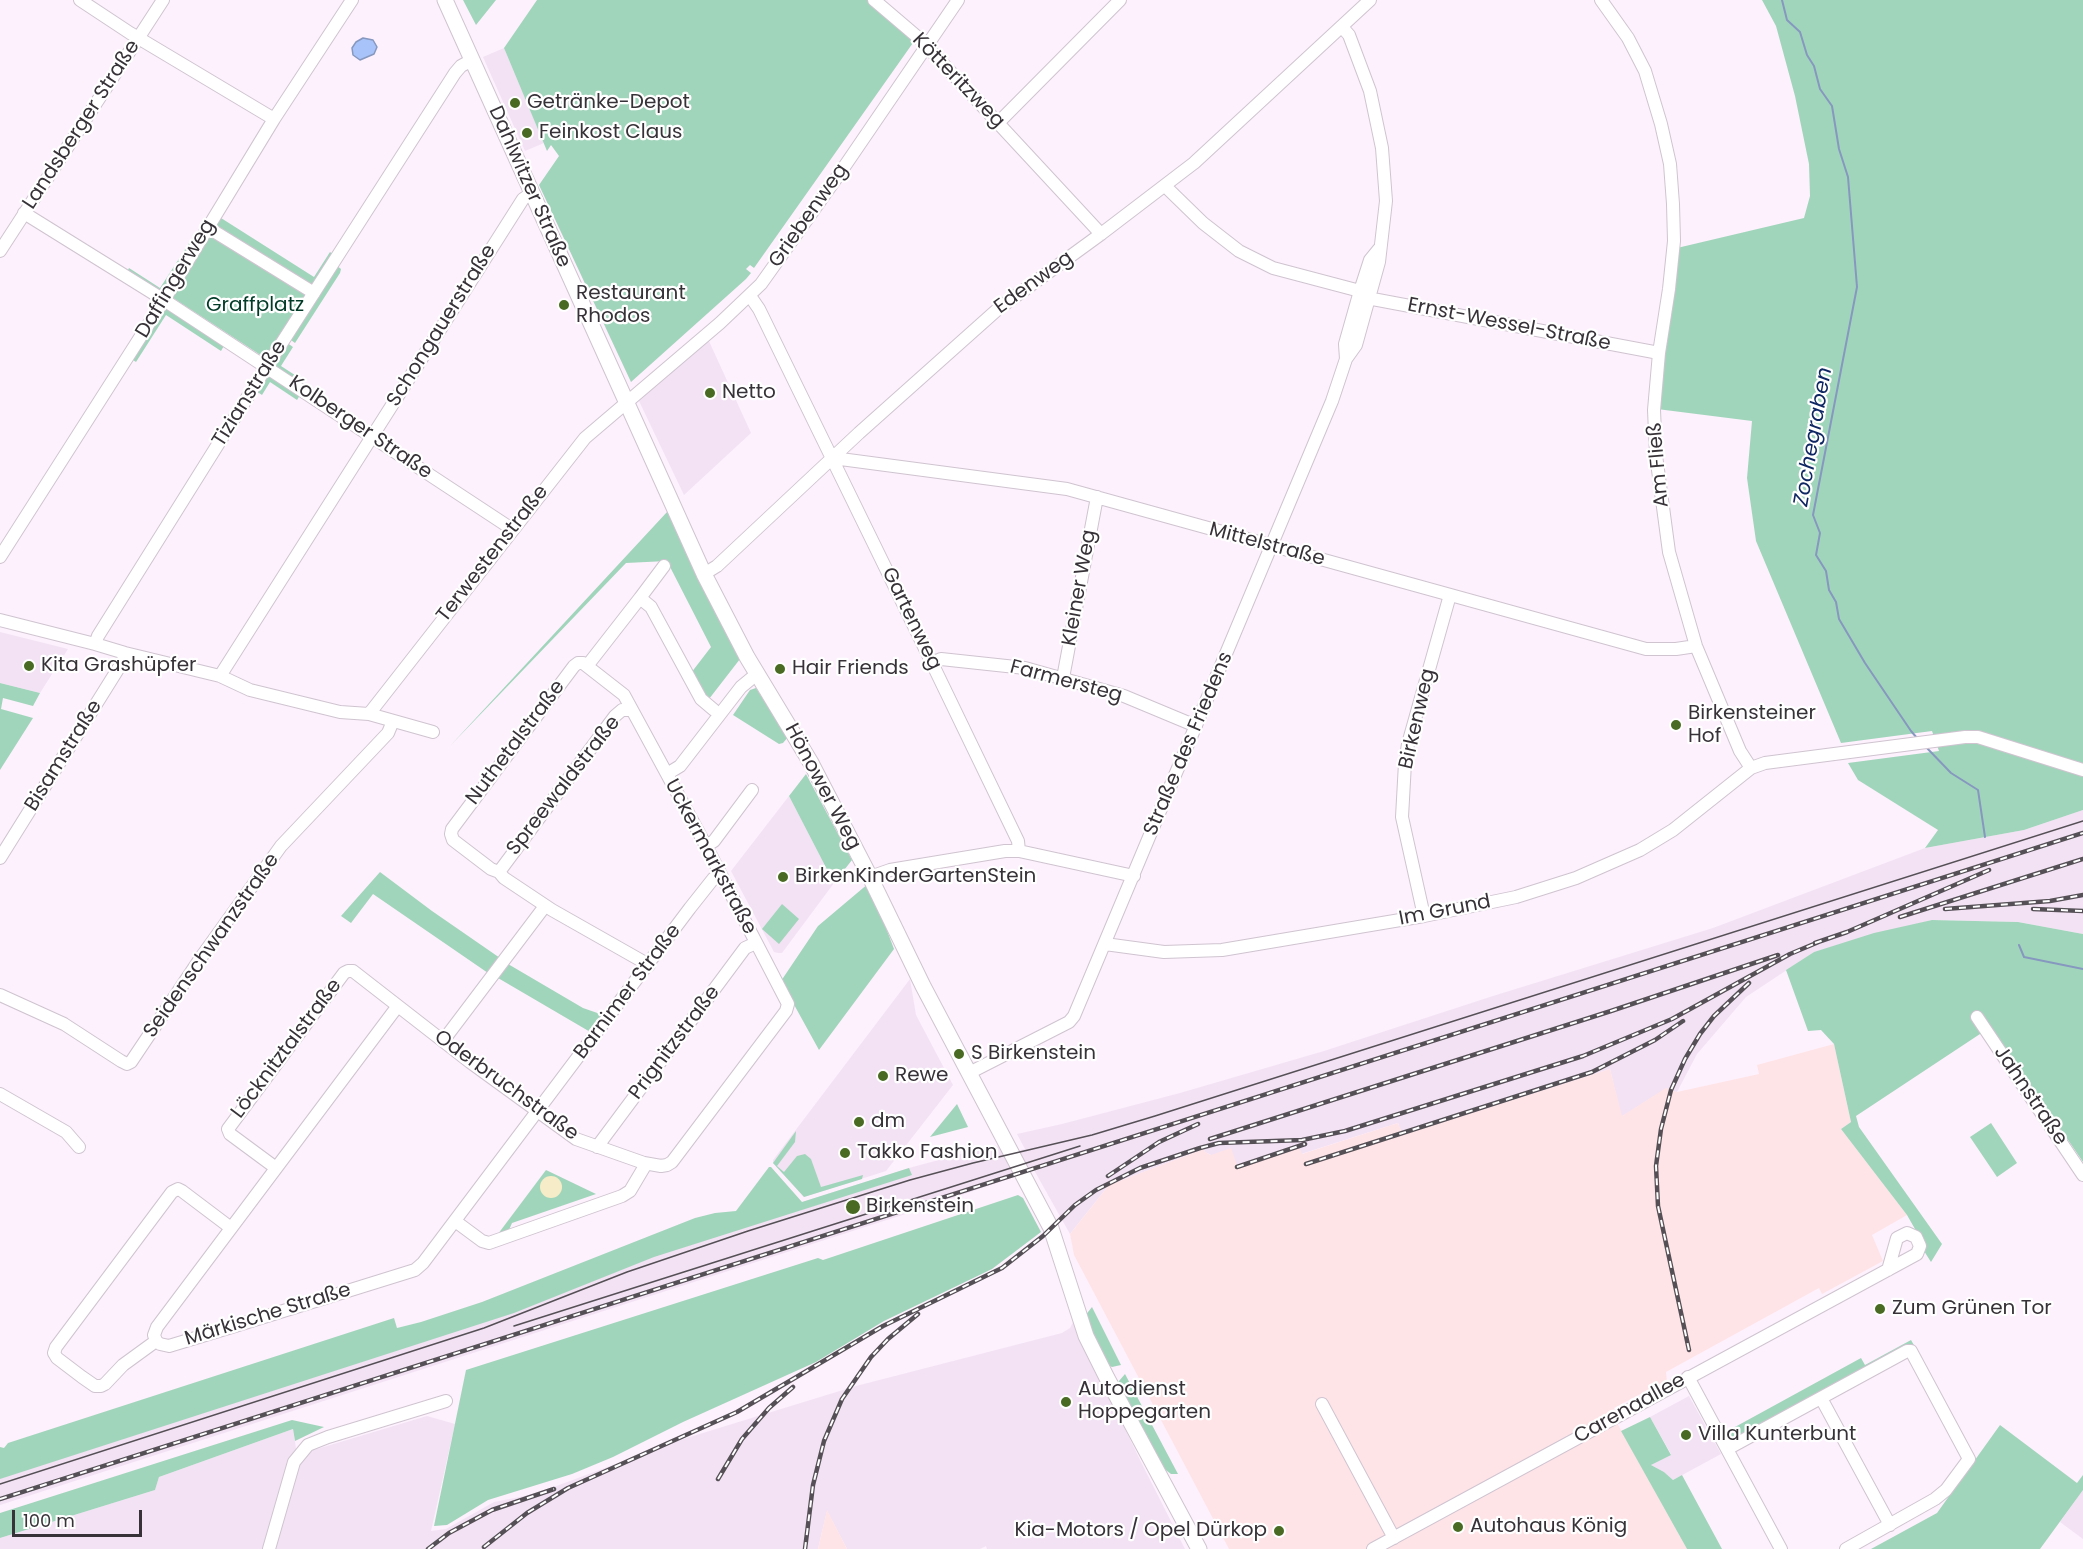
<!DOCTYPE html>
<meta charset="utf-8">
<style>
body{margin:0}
#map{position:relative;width:2083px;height:1549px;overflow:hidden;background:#fdf1fd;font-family:Poppins,sans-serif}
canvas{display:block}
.scale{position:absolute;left:12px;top:1510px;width:130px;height:27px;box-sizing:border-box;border:3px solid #363237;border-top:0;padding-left:8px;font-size:18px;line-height:21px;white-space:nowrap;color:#363237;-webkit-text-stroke:4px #fff;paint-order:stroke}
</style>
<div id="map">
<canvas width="2083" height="1549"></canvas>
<div class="scale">100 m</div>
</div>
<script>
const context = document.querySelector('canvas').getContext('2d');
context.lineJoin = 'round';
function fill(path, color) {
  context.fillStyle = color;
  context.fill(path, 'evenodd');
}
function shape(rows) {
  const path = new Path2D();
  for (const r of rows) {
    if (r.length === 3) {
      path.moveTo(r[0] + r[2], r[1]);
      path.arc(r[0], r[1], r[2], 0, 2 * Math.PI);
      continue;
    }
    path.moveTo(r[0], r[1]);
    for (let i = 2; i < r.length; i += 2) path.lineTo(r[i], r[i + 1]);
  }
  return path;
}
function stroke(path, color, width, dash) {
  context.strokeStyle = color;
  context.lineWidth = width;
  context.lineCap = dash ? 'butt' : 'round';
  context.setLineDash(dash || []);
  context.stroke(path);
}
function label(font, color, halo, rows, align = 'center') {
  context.font = font + ' Poppins,sans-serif';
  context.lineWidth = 4.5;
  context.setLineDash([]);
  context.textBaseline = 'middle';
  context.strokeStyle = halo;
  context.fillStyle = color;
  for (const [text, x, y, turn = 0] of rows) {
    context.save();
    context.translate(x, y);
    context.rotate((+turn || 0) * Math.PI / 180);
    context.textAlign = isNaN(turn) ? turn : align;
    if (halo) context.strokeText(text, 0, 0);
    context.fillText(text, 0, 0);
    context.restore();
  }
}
fill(shape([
 [504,48,544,143,525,151,483,57],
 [708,339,751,433,684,495,639,401],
 [0,632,68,649,40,693,0,683],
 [789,796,834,883,782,953,778,953,774,952,731,871],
 [2083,810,2083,934,2018,922,1932,920,1814,952,1746,997,1697,1054,1677,1092,1664,1090,1621,1117,1610,1069,1402,1135,1398,1123,1301,1154,1299,1147,1237,1168,1205,1152,1204,1149,1109,1185,1070,1234,1034,1170,921,1209,0,1505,0,1476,802,1202,909,1168,994,1145,999,1147,1005,1153,1025,1149,1017,1134,1062,1124,1180,1093,1324,1051,1493,996,1713,928,1925,848,2024,830],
 [910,979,916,1015,953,1085,886,1171,804,1197,773,1163,773,1160],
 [1073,1322,1142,1464,1185,1549,987,1549,986,1546,980,1549,847,1549,827,1511,818,1549,0,1549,0,1538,155,1490,159,1477,293,1429,297,1455,427,1416,455,1424,431,1531,446,1529,494,1502,535,1494,680,1440,856,1386,1062,1333,1070,1328],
 [1689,1396,1721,1454,1673,1480,1664,1472,1651,1465,1671,1454,1650,1417],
 [2083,1490,2083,1539,2060,1522]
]), '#f3e2f4');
fill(shape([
 [1834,1044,1851,1122,1841,1129,1907,1215,1872,1235,1883,1261,1822,1294,1819,1288,1666,1372,1667,1380,1614,1408,1616,1421,1687,1549,1229,1549,1074,1255,1070,1234,1109,1185,1204,1149,1205,1152,1211,1155,1231,1148,1238,1168,1299,1147,1302,1154,1398,1123,1403,1135,1610,1069,1622,1116,1666,1088,1677,1092,1759,1074,1757,1065],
 [827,1510,847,1549,818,1549]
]), '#ffe4e7');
fill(shape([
 [463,0,496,0,476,25],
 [537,0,869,0,915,40,754,268,750,265,746,269,751,273,746,279,631,382,539,185,559,156,551,145,547,151,504,48],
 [1762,0,2083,0,2083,810,2024,830,1925,848,1938,830,1858,780,1848,763,1939,751,1932,731,1841,743,1756,541,1747,478,1752,421,1657,409,1676,284,1677,248,1804,218,1810,196,1809,164,1795,96,1776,26],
 [230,196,233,198,221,218,314,277,330,252,335,256,310,288,214,228],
 [195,234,199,236,165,291,157,291,127,272,129,268,160,288],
 [208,234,306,293,307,298,270,357,265,358,170,296],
 [336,265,341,269,340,273,295,343,288,338],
 [165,307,225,344,221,351,166,315,136,362,130,358],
 [286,342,293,347,281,366,304,381,301,386,275,368,275,364],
 [267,374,302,392,297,400,270,382,262,395,256,391],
 [667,512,668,512,740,659,709,699,703,695,691,673,711,647,667,561,626,563,450,746],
 [0,683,40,693,33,706,3,698,1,709,33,718,0,770],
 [756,688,788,737,783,743,779,744,733,715,750,690],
 [806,774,852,860,834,883,789,796],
 [380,872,432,911,500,958,488,973,373,894,351,923,341,916],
 [869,883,894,949,819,1050,781,981,818,926],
 [782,904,799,919,779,944,762,929],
 [1932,920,2018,922,2083,934,2083,1162,1987,1021,1980,1034,1856,1116,1859,1127,1942,1244,1931,1262,1924,1251,1921,1234,1915,1229,1907,1215,1841,1129,1851,1122,1834,1044,1821,1030,1808,1031,1786,970,1814,952,1874,933],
 [508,964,583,1008,606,1016,592,1033,498,978],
 [957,1104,968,1127,930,1137],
 [1991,1123,2017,1163,1997,1177,1970,1137],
 [796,1131,795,1142,777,1166,784,1172,797,1156,805,1154,811,1159,821,1187,863,1175,862,1179,804,1197,773,1163],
 [769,1167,771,1167,802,1202,909,1168,912,1175,654,1257,514,1313,0,1479,0,1447,4,1448,8,1443,394,1318,397,1328,421,1322,482,1302,695,1218,715,1213,736,1211],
 [546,1170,596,1194,512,1223,509,1230,498,1234],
 [1018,1195,1023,1198,1041,1232,992,1269,884,1321,816,1362,683,1422,613,1457,572,1474,488,1500,447,1525,434,1526,466,1370,818,1258,823,1260],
 [1092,1307,1121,1365,1112,1367,1105,1364,1084,1317],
 [1911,1340,1915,1347,1903,1346,1746,1432,1745,1436,1730,1441,1724,1433,1861,1358,1865,1365],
 [1125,1374,1178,1474,1171,1474,1163,1468,1119,1387,1119,1381],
 [1650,1417,1671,1455,1651,1465,1664,1472,1673,1480,1682,1475,1722,1549,1687,1549,1621,1431],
 [292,1420,324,1427,295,1441,293,1429,159,1477,155,1490,0,1538,0,1513],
 [2000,1425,2077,1483,2083,1475,2083,1490,2040,1549,1871,1549,1937,1513]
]), '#a1d5bb');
fill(shape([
 [551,1187,11]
]), '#f6ecc7');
const water = shape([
 [363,38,373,40,377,47,374,54,360,60,353,55,352,48,356,42,363,38]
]);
fill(water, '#a8c3f9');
stroke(water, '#8698bf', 1.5);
stroke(shape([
 [1782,0,1787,20,1800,32,1807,55,1814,66,1820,89,1832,106,1839,149,1848,177,1857,287,1813,515,1820,533,1816,555,1826,571,1829,590,1836,602,1839,619,1865,663,1911,731,1917,738],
 [1925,746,1951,773,1978,790,1985,837],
 [2019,945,2024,957,2083,969]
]), '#8698bf', 2);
const minor = shape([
 [80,0,130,33,274,119],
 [874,0,921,40,1101,234],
 [1601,0,1628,38,1645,71,1661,124,1670,164,1673,204,1674,241,1669,289,1659,353,1654,410,1656,455,1669,552,1696,646,1740,751,1751,768],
 [1342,27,1349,35,1370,91,1382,148,1386,201,1379,262,1356,345,1346,359],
 [998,123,1120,0],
 [1165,186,1203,223,1239,251,1273,268,1360,291],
 [24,213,164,300,512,529],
 [207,227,314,293],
 [0,251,163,0],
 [750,296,759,309,932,663,1018,841,1019,851],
 [1362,297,1659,353],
 [833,458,1067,489,1646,649,1676,649,1696,646],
 [0,557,164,300,274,119,352,0],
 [704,574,717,566,859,433,998,309,1101,234,1194,163,1370,0],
 [640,598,664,566],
 [0,620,95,644,125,653,220,676,250,690,340,712,369,714,433,732],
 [95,644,98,636,267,366,455,73,461,66,472,60],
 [932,663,941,659,1025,668,1124,696,1196,726],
 [587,666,640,598,651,607,701,699,714,710],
 [220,676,523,199,532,193],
 [1063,678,1097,497],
 [632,710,622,710,615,716,499,872,504,878,552,910,649,965],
 [369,714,585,438,720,323,761,284,840,173,958,0],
 [667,774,680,766,741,687,758,673],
 [706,846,714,841,752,790],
 [0,858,123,661,125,653],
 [870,877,890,870,1005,851,1019,851,1134,876],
 [1424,916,1402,817,1405,763,1408,744,1450,595],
 [1105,944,1164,952,1222,950,1424,916,1516,897,1576,878,1640,850,1673,830,1751,768,1765,763,1965,737,1978,737,2083,770],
 [0,995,64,1024,121,1061,127,1064,131,1062,202,956,281,846,388,733,393,721],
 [397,1007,157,1327,154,1335,156,1341,160,1344,169,1346,235,1326,415,1270,423,1263,690,908,713,879,720,874],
 [1977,1017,2083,1175],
 [443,1041,545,906],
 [969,1073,1069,1022,1074,1016,1332,401,1346,359,1345,344,1360,291,1370,260,1379,249],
 [0,1094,66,1132,79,1147],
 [597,1147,745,948,756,943],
 [276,1168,230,1134,228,1129,344,973,348,971,353,971,470,1062,576,1139,644,1163,661,1166,667,1165,672,1162,786,1011,788,1004,706,846,624,695,583,663,578,663,574,666,452,829,451,834,453,840,491,869,499,872],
 [455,1221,482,1241,489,1243,622,1196,630,1191,646,1164],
 [156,1341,123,1365,105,1384,101,1386,95,1386,82,1377,57,1358,54,1353,56,1347,172,1192,178,1189,182,1191,231,1228],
 [1688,1377,1781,1549],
 [1821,1398,1890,1525],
 [1322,1404,1394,1538],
 [1727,1449,1907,1351,1911,1351,1969,1459,1946,1490,1935,1499,1846,1549],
 [269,1549,294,1462,308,1445,328,1437,446,1401],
 [1373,1549,1917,1254,1920,1246,1916,1237,1907,1233,1897,1238,1888,1270]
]);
const major = shape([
 [445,0,704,574,747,657,811,763,870,877,923,986,1051,1228,1086,1336,1107,1378,1199,1549]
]);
stroke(minor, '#cfc4d0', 14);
stroke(major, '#cfc4d0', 17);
stroke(minor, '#fff', 12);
stroke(major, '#fff', 15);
stroke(shape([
 [514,1326,1080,1146],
 [0,1484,484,1328,627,1272,748,1231,910,1180,973,1163,1092,1135,1155,1116,2083,821]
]), '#555056', 1.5);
const rail = shape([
 [1945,909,2050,901,2083,895],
 [2033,909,2083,911],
 [1900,917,2083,859],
 [1815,943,1847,932,1989,870],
 [1210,1139,1611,1011,1778,955],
 [1306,1164,1592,1072,1655,1040,1683,1021],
 [1237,1167,1305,1144],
 [1108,1176,1159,1142,1198,1124],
 [1689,1350,1658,1206,1656,1166,1661,1129,1671,1090,1685,1059,1700,1034,1714,1016,1749,983],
 [718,1479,742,1439,769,1408,793,1387],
 [0,1499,2083,833],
 [484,1547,527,1513,568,1488,737,1412,883,1326,1002,1268,1043,1236,1075,1205,1096,1190,1140,1168,1200,1148,1219,1143,1302,1140,1345,1131,1583,1056,1672,1019,1790,954,1821,941],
 [428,1549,449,1533,492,1510,554,1489],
 [805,1549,813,1485,824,1441,842,1399,871,1357,888,1339,918,1314]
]);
stroke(rail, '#555056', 4.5);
stroke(rail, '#fff', 2, [7]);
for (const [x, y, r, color] of [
 [515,103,6,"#486a22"],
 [527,133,6,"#486a22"],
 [564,305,6,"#486a22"],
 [710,393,6,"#486a22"],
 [29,666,6,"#486a22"],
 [780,669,6,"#486a22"],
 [1676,725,6,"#486a22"],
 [783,877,6,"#486a22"],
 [959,1054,6,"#486a22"],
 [883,1076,6,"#486a22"],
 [859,1122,6,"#486a22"],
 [845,1153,6,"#486a22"],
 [853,1207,8,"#486a22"],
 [1880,1309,6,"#486a22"],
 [1066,1402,6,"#486a22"],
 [1686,1435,6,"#486a22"],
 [1458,1527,6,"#486a22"],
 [1279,1531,6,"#486a22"]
]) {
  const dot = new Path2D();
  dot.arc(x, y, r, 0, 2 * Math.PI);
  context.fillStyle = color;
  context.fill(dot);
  stroke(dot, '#fff', 2);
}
label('20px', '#363237', '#fff', [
 ["Kötteritzweg",958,81,46],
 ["Landsberger Straße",82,125,-57],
 ["Dahlwitzer Straße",529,187,66],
 ["Griebenweg",809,216,-55],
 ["Daffingerweg",176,279,-59],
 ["Edenweg",1034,283,-36],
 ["Ernst-Wessel-Straße",1509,325,11],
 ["Schongauerstraße",442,326,-58],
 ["Tizianstraße",250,394,-58],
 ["Kolberger Straße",360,428,34],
 ["Am Fließ",1659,465,-95],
 ["Mittelstraße",1267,545,15],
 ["Terwestenstraße",493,554,-52],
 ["Kleiner Weg",1080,588,-80],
 ["Gartenweg",911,619,64],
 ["Farmersteg",1066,682,15],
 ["Birkenweg",1418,719,-77],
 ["Nuthetalstraße",516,743,-53],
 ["Straße des Friedens",1189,744,-67],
 ["Bisamstraße",64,756,-58],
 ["Spreewaldstraße",564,786,-52],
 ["Hönower Weg",822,787,62],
 ["Uckermarkstraße",710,857,62],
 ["Im Grund",1445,911,-11],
 ["Seidenschwanzstraße",212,946,-55],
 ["Barnimer Straße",628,992,-53],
 ["Prignitzstraße",675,1043,-53],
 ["Löcknitztalstraße",287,1049,-53],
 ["Oderbruchstraße",506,1086,36],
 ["Jahnstraße",2030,1096,56],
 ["Märkische Straße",268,1315,-17],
 ["Carenaallee",1630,1409,-29]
]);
label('20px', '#363237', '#fff', [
 ["Getränke-Depot",527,103],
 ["Feinkost Claus",539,133],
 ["Restaurant",576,294],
 ["Rhodos",576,317],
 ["Netto",722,393],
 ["Kita Grashüpfer",41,666],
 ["Hair Friends",792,669],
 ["Birkensteiner",1688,714],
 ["Hof",1688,737],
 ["BirkenKinderGartenStein",795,877],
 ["S Birkenstein",971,1054],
 ["Rewe",895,1076],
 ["dm",871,1122],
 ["Takko Fashion",857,1153],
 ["Birkenstein",866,1207],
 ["Zum Grünen Tor",1892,1309],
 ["Autodienst",1078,1390],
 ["Hoppegarten",1078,1413],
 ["Villa Kunterbunt",1698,1435],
 ["Autohaus König",1470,1527],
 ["Kia-Motors / Opel Dürkop",1267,1531,"right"]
], 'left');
label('20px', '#003b27', '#fff', [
 ["Graffplatz",255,306]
]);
label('italic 21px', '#0e2763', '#fff', [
 ["Zochegraben",1814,437,-80]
]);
</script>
